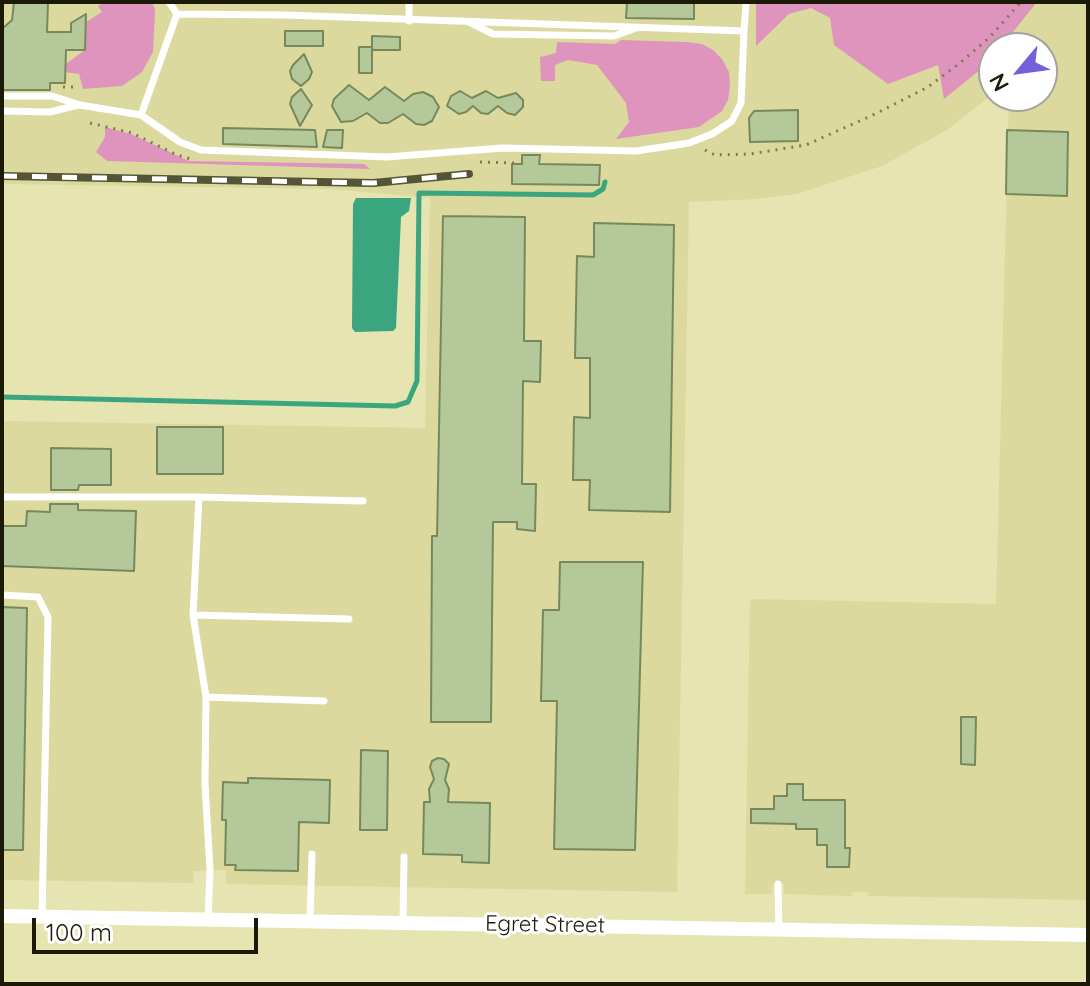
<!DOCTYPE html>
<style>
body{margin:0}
#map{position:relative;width:1090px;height:986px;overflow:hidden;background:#e6e4b0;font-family:Quicksand,sans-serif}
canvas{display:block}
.frame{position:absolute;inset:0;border:4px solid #1b1a07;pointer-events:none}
.north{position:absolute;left:978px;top:32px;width:80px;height:80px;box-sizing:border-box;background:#fff;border:2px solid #a4a39c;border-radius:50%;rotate:241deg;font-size:22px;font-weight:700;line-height:32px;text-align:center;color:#1b1a07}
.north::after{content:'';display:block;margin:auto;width:28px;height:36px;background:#7261db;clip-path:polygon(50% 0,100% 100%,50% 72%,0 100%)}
.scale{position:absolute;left:32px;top:918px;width:226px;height:36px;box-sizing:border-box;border:4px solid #1b1a07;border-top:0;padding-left:10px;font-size:24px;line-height:28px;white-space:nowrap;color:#1b1a07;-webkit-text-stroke:6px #fff;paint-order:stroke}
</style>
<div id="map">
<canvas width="1090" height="986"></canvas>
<div class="frame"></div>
<div class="north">N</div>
<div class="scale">100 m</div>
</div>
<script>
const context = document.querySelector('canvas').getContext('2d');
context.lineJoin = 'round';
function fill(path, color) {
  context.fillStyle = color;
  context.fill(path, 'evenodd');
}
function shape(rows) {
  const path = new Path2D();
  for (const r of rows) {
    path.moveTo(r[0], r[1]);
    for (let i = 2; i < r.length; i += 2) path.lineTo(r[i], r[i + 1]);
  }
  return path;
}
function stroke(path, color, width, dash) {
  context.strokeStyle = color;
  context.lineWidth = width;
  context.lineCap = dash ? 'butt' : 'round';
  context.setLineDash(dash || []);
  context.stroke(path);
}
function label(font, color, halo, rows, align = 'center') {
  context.font = font + ' Quicksand,sans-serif';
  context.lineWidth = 6;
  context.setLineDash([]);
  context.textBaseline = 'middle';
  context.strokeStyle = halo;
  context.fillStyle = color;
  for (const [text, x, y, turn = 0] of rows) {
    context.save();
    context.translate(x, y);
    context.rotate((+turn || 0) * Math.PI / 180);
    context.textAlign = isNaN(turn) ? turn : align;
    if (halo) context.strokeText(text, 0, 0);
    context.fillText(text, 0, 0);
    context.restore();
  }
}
fill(shape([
 [2,2,1088,2,1088,900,869,896,868,892,852,892,851,896,784,894,784,884,773,884,772,894,745,894,750,599,996,604,1009,96,1042,96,1042,48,994,48,994,93,947,130,882,166,797,194,756,199,689,202,677,892,226,884,226,870,193,871,194,883,2,880,2,421,425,428,430,198,333,189,2,184]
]), '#dbd99d');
fill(shape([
 [104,2,152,2,155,10,153,52,142,72,122,86,83,89,79,74,64,72,63,66,85,50,86,22,102,12,98,6],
 [756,2,1037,2,1000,48,994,48,994,54,981,69,944,99,938,65,888,84,834,45,830,18,811,8,789,14,756,46],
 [621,40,687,42,702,44,713,50,722,59,729,72,730,86,728,100,722,111,699,127,616,139,629,122,626,103,597,65,568,60,555,65,555,81,541,81,540,57,556,53,557,42,615,44],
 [105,127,131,134,189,161,364,164,370,169,107,161,96,152,105,137]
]), '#df94bd');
fill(shape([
 [356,198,411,198,409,211,401,217,396,328,393,331,355,332,352,328,353,204]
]), '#3aa57f');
stroke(shape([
 [2,397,395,406,408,402,417,381,419,193,593,195,603,189,605,182]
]), '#3aa57f', 5);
const building = shape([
 [14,2,48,2,47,32,71,32,71,23,86,14,85,50,66,50,65,83,50,83,50,90,2,90,2,29,12,20,14,2],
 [627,2,694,2,694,19,626,18,627,2],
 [285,31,323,31,323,46,285,46,285,31],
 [372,36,400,37,400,50,372,50,372,36],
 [359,47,372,47,372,73,359,73,359,47],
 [304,54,312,72,309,79,301,86,292,79,290,71,293,65,304,54],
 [349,85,369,100,385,87,404,101,413,94,423,92,433,97,439,107,432,121,424,125,416,124,403,114,388,123,380,123,367,113,353,121,341,122,332,106,334,99,349,85],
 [301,89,312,105,300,126,290,104,292,97,301,89],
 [460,91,472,98,486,91,498,98,516,93,523,100,523,107,515,115,507,113,498,106,488,114,481,113,473,106,466,112,459,114,447,106,451,96,460,91],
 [798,110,798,141,750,142,749,118,754,111,798,110],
 [223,128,315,130,317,147,223,144,223,128],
 [327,130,343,130,342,148,323,147,327,130],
 [1007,130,1068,132,1067,196,1006,194,1007,130],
 [522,155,540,155,539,164,600,165,599,185,512,184,512,164,522,164,522,155],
 [443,216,525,217,524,341,541,341,540,382,523,381,522,484,536,484,535,531,517,529,517,522,493,522,491,722,431,722,432,536,437,536,443,216],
 [594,223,674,225,670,512,589,510,590,480,573,480,574,417,590,418,590,358,575,358,577,256,594,257,594,223],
 [157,427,223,427,223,474,157,474,157,427],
 [51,448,111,449,111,485,79,485,78,490,51,490,51,448],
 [50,504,78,504,78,510,136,511,134,571,2,566,3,526,26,526,27,511,50,512,50,504],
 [560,562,643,562,635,850,554,849,557,701,541,701,543,610,559,610,560,562],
 [2,607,27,608,23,850,2,850,2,607],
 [961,717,976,717,975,765,961,764,961,717],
 [361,750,388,751,387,830,360,830,361,750],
 [438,758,444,759,449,764,445,780,449,789,448,802,490,803,489,863,462,862,462,855,423,854,424,802,430,802,429,789,434,779,430,767,432,761,438,758],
 [248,778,330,780,329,823,299,822,298,871,235,870,236,865,225,865,226,820,222,820,223,782,248,783,248,778],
 [787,784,803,784,803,800,845,800,845,848,850,848,849,867,827,867,827,845,817,845,817,829,796,829,796,824,751,823,751,809,774,809,774,796,787,796,787,784]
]);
fill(building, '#b5c899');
stroke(building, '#77895c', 2);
stroke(shape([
 [63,87,79,87],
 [90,123,132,133,177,155,191,159],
 [705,150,715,155,750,154,806,145,875,114,928,87,960,63,990,37,1021,2],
 [480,162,515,163]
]), '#7d7b58', 3, [2, 6]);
stroke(shape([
 [169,2,177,14],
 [409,21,409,2],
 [469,22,493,34,614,36,636,28],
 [744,31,746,2],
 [2,96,52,96,80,105,141,115,180,142,201,150,387,157,503,148,636,151,689,143,712,134,732,121,741,103,744,31,285,15,177,14,141,115],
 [2,111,50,112,78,105],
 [2,497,199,497,363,501],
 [2,595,38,597,48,617,42,917],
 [193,615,199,497],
 [206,697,324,701],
 [778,884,779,930],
 [208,920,210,871,205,783,206,697,193,615,349,619],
 [310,920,312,854],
 [403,923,404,857]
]), '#fff', 7);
stroke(shape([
 [2,916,1088,935]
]), '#fff', 14);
const rail = shape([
 [2,176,373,183,469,174]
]);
stroke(rail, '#555437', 8);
stroke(rail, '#fff', 5, [15]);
label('22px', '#1b1a07', '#fff', [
 ["Egret Street",545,925,1]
]);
</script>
